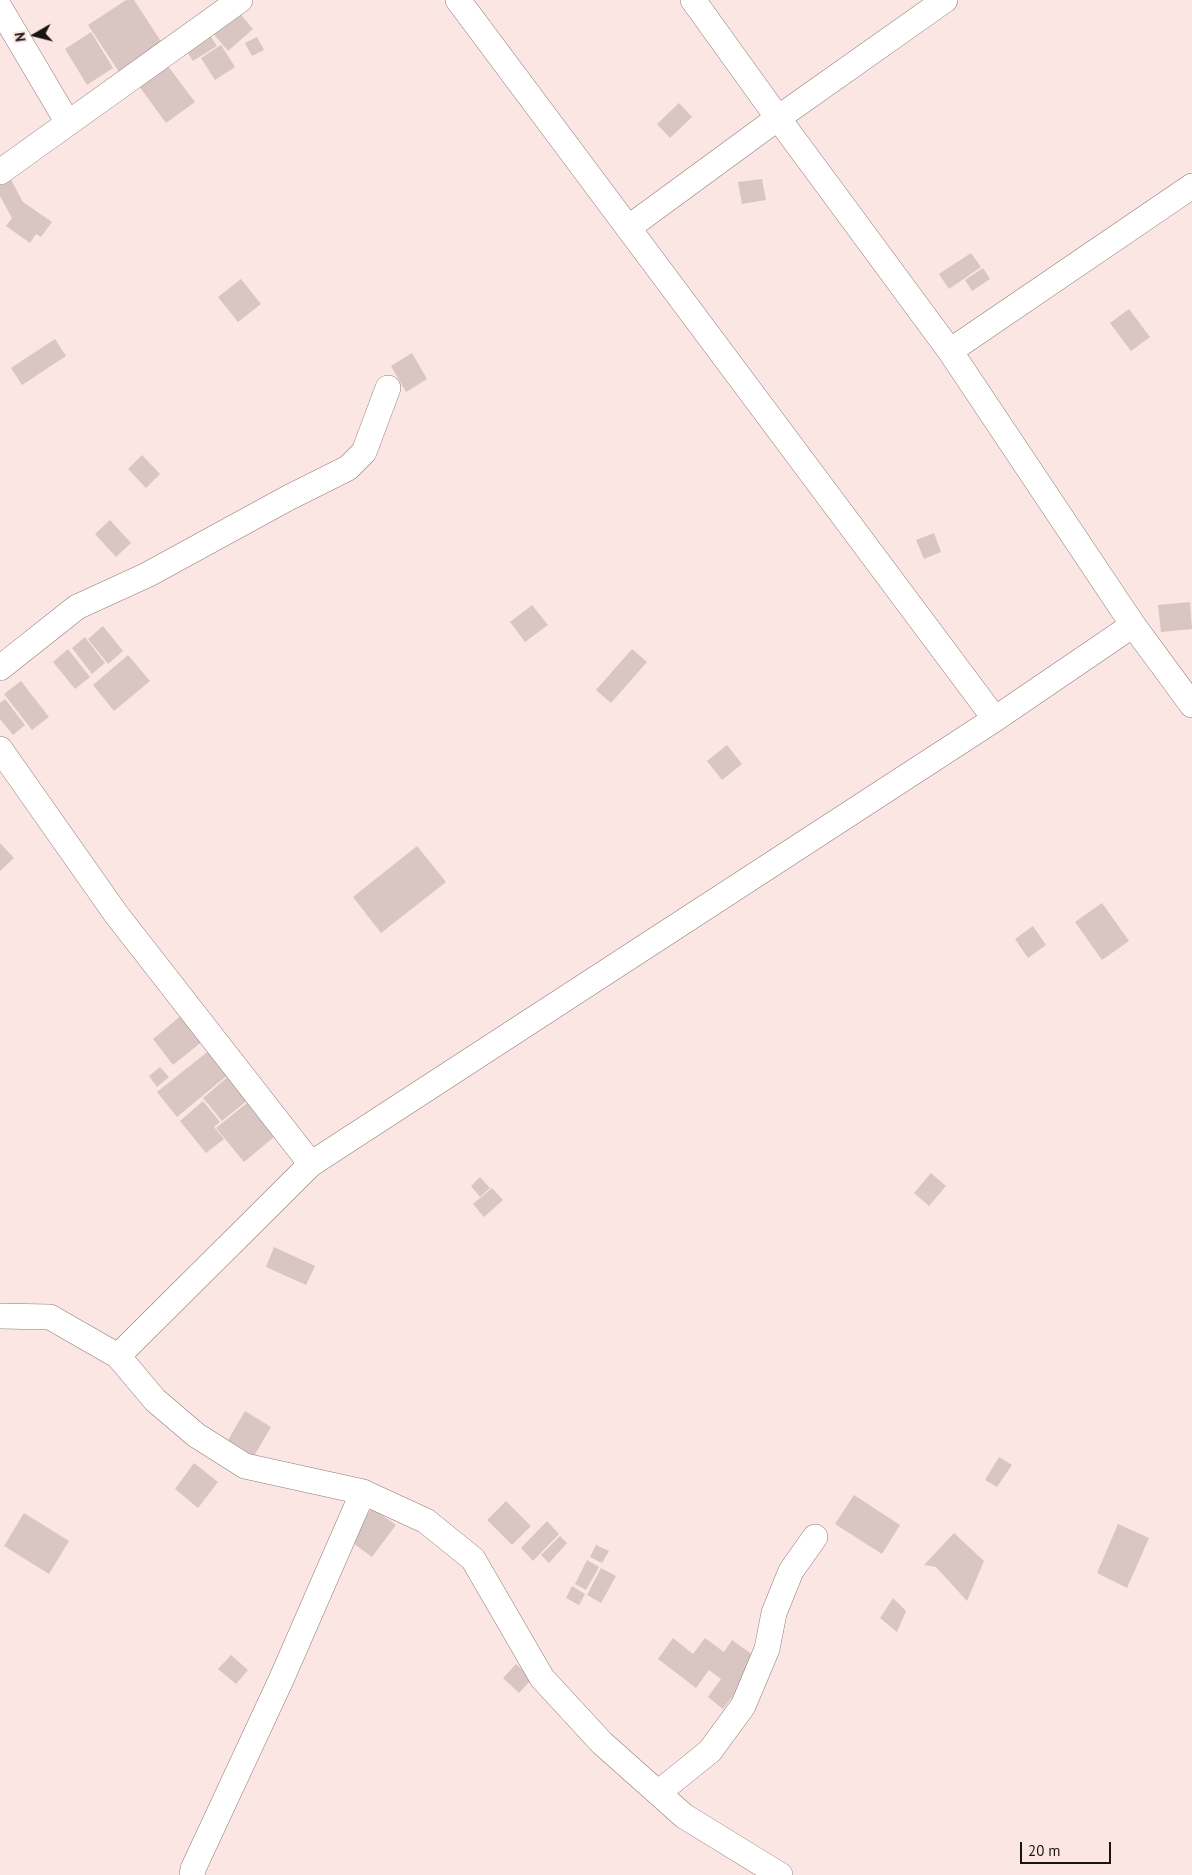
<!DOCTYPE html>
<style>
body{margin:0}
#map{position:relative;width:1192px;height:1875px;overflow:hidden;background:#fbe6e3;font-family:"PT Sans",sans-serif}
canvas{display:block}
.north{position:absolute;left:10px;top:10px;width:50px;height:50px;-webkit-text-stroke:4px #fbe6e3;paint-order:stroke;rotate:262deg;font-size:14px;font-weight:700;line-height:20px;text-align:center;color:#1a1312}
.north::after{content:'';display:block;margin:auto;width:18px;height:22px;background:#1a1312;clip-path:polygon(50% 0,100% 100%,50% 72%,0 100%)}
.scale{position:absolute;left:1020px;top:1842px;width:91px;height:22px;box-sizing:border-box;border:2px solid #1a1312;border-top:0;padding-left:6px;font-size:15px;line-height:18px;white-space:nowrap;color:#1a1312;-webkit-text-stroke:4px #fbe6e3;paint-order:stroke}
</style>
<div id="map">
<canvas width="1192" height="1875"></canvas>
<div class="north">N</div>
<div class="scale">20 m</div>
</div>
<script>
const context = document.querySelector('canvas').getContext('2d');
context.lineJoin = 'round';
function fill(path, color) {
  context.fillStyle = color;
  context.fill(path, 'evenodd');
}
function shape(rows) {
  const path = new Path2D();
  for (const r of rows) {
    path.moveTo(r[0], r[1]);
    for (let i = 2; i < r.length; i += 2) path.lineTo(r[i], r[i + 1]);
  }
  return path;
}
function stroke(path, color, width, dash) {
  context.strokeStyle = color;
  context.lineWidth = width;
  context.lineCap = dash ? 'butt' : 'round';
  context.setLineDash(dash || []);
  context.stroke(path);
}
fill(shape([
 [126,0,134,0,164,46,121,75,88,25],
 [236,9,253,29,228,51,211,31],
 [91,32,113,68,87,85,65,49],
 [210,35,217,46,193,61,186,50],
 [257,37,264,50,252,56,245,43],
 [221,45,235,67,215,80,201,58],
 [167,65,195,102,166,123,139,86],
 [679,103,692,117,670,138,657,124],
 [10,178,23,202,52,222,41,237,36,234,30,243,6,226,12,218,0,196,0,183],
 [762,179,766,200,742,204,738,182],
 [971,253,981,267,949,289,939,274],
 [983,268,990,279,972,291,965,280],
 [241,279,261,304,238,322,218,297],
 [1129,309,1150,337,1131,351,1110,323],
 [55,339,66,356,22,385,11,368],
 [412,353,427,379,406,392,391,366],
 [142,455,160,474,146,488,128,469],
 [110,520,131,543,116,557,95,534],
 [934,533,941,552,924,559,916,540],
 [1190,602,1192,629,1161,632,1158,605],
 [532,605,548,625,525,642,510,622],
 [103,626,123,651,108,664,88,639],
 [85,637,105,663,92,674,72,648],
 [68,649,90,677,75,689,53,662],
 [632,649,647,662,611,703,596,690],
 [128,655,150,681,114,711,93,685],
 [21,681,49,717,32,730,4,694],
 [5,699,25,725,13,735,0,719,0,703],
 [727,745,742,764,722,780,707,761],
 [0,843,14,858,0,871],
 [417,846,446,882,381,933,353,897],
 [1102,903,1129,941,1102,960,1075,922],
 [1033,926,1046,945,1028,958,1015,939],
 [183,1014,204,1040,173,1065,153,1039],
 [211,1049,230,1073,177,1117,157,1092],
 [160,1067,169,1077,157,1087,149,1076],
 [230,1075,249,1099,222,1121,203,1098],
 [203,1101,220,1122,214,1127,224,1139,206,1153,180,1121],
 [247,1103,274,1137,244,1162,216,1128],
 [931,1173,946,1186,929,1206,914,1193],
 [480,1177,490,1188,480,1197,471,1186],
 [492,1188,503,1200,484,1217,473,1204],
 [274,1247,315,1266,306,1285,266,1267],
 [245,1411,271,1427,254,1456,228,1440],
 [999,1457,1012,1465,997,1487,985,1480],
 [194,1463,218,1482,198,1508,175,1489],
 [854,1495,900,1525,882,1554,835,1524],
 [506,1501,531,1526,512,1545,487,1520],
 [372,1508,396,1525,372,1557,349,1540],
 [24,1513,69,1541,49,1574,4,1546],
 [547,1521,559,1534,533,1561,521,1548],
 [1118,1524,1149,1538,1127,1588,1097,1573],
 [954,1533,984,1561,967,1601,936,1567,924,1565],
 [560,1536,567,1543,549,1563,541,1555],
 [596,1545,609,1551,602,1563,590,1557],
 [587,1560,599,1567,586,1590,575,1584],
 [601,1568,616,1576,601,1603,587,1595],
 [572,1586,585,1594,579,1605,566,1598],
 [893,1598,906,1611,897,1632,880,1618],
 [673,1638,693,1654,705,1638,724,1652,732,1640,760,1660,723,1709,708,1697,721,1679,709,1670,696,1688,658,1659],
 [231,1655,248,1670,236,1684,218,1669],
 [516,1664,532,1679,519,1693,503,1678]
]), '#d9c5c2');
const minor = shape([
 [458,0,995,719],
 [693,0,778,118,950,351,1133,625,1192,705],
 [0,8,68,123],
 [0,172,240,0],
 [628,228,778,118,945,0],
 [950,351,1192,186],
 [0,668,77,607,147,575,288,498,348,468,364,452,388,388],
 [0,749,116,914,311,1164],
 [0,1316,50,1317,118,1356,155,1400,196,1435,245,1466,363,1492,426,1521,473,1559,542,1678,602,1743,684,1816,780,1875],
 [118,1356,311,1164,995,719,1133,625],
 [658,1793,710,1751,743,1706,767,1649,774,1613,791,1571,815,1537],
 [192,1875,193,1869,281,1680,363,1492]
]);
stroke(minor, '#8d7b78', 26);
stroke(minor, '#fff', 25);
</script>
